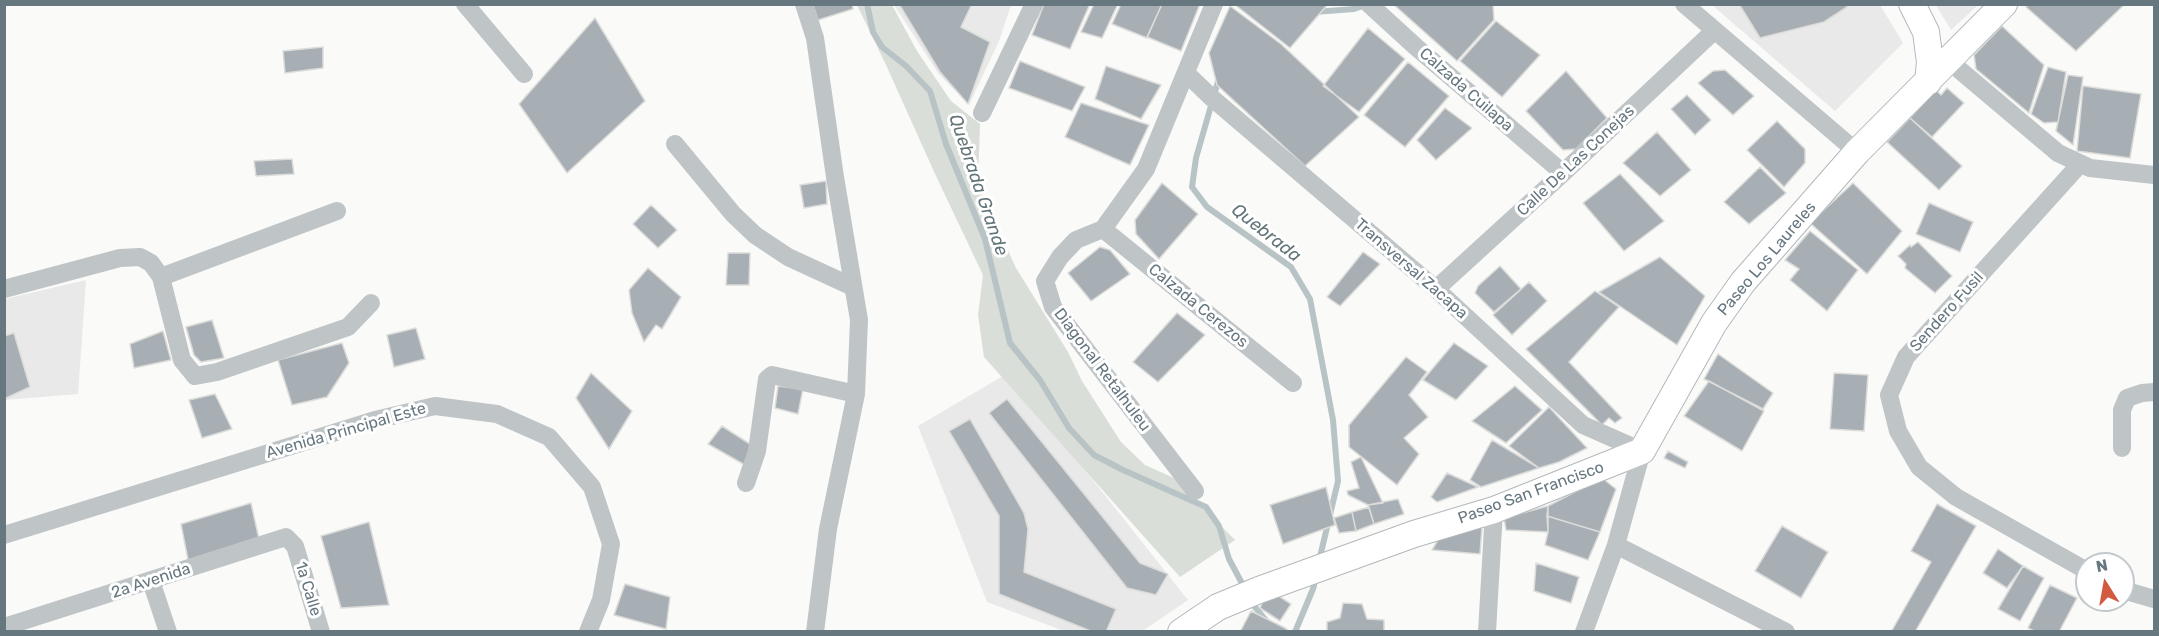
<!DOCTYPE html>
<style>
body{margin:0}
#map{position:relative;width:2159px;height:636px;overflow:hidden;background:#fafaf8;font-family:Rubik,sans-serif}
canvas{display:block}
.frame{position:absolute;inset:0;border:6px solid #677780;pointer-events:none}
.north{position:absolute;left:2075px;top:552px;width:60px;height:60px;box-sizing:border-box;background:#fff;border:2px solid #c2c9cc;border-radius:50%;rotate:349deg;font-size:16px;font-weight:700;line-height:24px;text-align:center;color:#677780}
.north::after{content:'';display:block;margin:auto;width:21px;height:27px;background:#d15a41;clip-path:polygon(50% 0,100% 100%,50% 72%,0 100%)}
</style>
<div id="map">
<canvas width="2159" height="636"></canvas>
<div class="frame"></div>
<div class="north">N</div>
</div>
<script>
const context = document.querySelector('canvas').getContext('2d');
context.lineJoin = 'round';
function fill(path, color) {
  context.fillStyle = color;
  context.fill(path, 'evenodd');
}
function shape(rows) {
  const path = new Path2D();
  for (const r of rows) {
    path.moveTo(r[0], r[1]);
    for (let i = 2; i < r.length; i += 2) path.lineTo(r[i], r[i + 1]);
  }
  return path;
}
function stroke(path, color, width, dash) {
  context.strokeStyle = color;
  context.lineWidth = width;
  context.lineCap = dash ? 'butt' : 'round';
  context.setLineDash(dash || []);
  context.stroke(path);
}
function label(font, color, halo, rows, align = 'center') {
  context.font = font + ' Rubik,sans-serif';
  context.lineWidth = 6;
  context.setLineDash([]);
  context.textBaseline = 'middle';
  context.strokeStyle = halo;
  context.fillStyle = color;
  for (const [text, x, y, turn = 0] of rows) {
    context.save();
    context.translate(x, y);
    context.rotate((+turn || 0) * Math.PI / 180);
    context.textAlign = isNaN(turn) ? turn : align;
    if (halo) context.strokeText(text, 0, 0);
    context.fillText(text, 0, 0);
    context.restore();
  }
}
fill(shape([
 [894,5,1011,5,999,41,969,105,938,73],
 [1712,5,1880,5,1903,43,1835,111],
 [1936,5,1978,5,1951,30],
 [86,280,78,394,5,400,5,299],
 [1008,373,1188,600,1141,632,1064,631,987,602,918,426]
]), '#e8e9e8');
fill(shape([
 [857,5,892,5,917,51,951,101,980,124,978,185,1016,268,1068,352,1082,381,1121,442,1145,465,1174,478,1235,540,1180,577,984,357,978,315,983,275,936,176,886,65]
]), '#daded8');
stroke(shape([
 [867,4,873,32,882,47,906,66,930,91,946,144,985,239,1010,343,1040,380,1069,428,1094,455,1123,470,1206,507,1219,526,1229,559,1245,589],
 [1314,12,1354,9,1366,5],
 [1219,78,1196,158,1192,187,1207,207,1291,267,1310,299,1333,420,1338,481,1319,561],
 [1250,601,1268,623],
 [1295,632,1313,589,1316,577]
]), '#b8c3c6', 6);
const building = shape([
 [852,4,853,9,818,20,813,5,852,4],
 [899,4,972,4,961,27,990,42,968,104,940,72,899,4],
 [1044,4,1090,4,1070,49,1032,35,1044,4],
 [1094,4,1118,4,1102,38,1081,32,1094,4],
 [1121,4,1162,4,1147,38,1112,24,1121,4],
 [1162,4,1200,4,1181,51,1147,37,1162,4],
 [1234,4,1328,4,1290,48,1234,4],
 [1393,4,1493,4,1494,20,1457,61,1393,4],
 [1739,4,1846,4,1847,7,1824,22,1760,38,1739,4],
 [2029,4,2125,4,2076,51,2026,7,2029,4],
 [1230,6,1281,44,1359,117,1305,166,1217,85,1209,53,1230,6],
 [595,18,645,101,567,173,519,104,595,18],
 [1496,21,1540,55,1502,97,1460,61,1496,21],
 [2002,26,2044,65,2029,113,1976,69,1974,55,2002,26],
 [1368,28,1405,59,1359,112,1323,86,1368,28],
 [323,47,323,68,285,73,283,51,323,47],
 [1020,61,1085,87,1072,111,1009,88,1020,61],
 [1408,62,1449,96,1405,147,1364,115,1408,62],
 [1106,66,1161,85,1141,119,1095,99,1106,66],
 [2048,67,2066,72,2058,122,2044,123,2031,114,2048,67],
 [1725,70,1754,96,1733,115,1698,83,1713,71,1725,70],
 [1566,71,1607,118,1576,149,1563,150,1526,111,1566,71],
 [2068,75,2083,77,2073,145,2056,131,2068,75],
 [2083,86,2141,94,2130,158,2077,151,2083,86],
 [1947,88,1964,103,1932,137,1910,118,1936,90,1941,95,1947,88],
 [1687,95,1711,120,1695,135,1671,109,1687,95],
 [1081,103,1149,125,1130,165,1065,137,1081,103],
 [1445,108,1472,128,1436,160,1417,140,1445,108],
 [1910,118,1962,166,1939,190,1887,142,1910,118],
 [1777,121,1805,149,1805,163,1784,187,1747,150,1777,121],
 [1657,132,1691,170,1660,196,1623,163,1657,132],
 [292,159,294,174,256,176,254,161,292,159],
 [1760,167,1786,193,1749,224,1724,202,1760,167],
 [1620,174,1664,221,1624,251,1583,203,1620,174],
 [826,181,827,204,804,208,800,185,826,181],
 [1162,183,1198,214,1159,259,1136,234,1135,220,1162,183],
 [1853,183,1902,231,1867,274,1810,223,1853,183],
 [1929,203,1973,222,1960,252,1916,234,1929,203],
 [651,205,677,230,658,248,633,224,651,205],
 [1810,231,1858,270,1827,311,1790,280,1799,269,1785,260,1810,231],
 [1918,242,1952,276,1935,293,1905,268,1906,264,1898,256,1910,245,1911,247,1918,242],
 [1100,247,1110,250,1130,274,1091,301,1068,273,1100,247],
 [1363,252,1380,264,1340,306,1327,297,1363,252],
 [728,253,750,253,749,285,726,285,728,253],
 [1660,257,1705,296,1677,345,1599,292,1660,257],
 [1500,266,1521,289,1494,312,1475,293,1478,286,1500,266],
 [648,268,681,297,662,329,656,325,644,342,632,313,629,290,648,268],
 [1529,282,1547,301,1512,335,1493,315,1529,282],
 [1595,291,1619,307,1569,362,1622,418,1615,423,1609,418,1602,425,1526,349,1595,291],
 [1177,313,1205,335,1158,382,1133,362,1177,313],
 [212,320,224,358,201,362,194,355,186,327,212,320],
 [416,328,425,359,394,367,387,335,416,328],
 [163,331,171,360,134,368,130,344,163,331],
 [14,333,30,387,4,399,4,336,14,333],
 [342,343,349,363,327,397,292,405,278,360,342,343],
 [1454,343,1488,366,1456,400,1423,380,1454,343],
 [1718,354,1773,393,1763,409,1704,379,1718,354],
 [1406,357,1427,372,1409,395,1428,417,1404,438,1419,454,1397,485,1349,447,1349,425,1406,357],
 [591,373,632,411,609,449,576,398,591,373],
 [1834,373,1868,375,1864,431,1830,429,1834,373],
 [1709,381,1764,411,1742,451,1684,416,1709,381],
 [778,386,803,389,798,414,775,408,778,386],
 [1515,386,1542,410,1506,443,1472,421,1515,386],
 [215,394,232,429,202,438,189,400,215,394],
 [1007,399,1140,563,1168,574,1156,595,1127,588,989,413,1007,399],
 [1549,407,1587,448,1559,462,1539,468,1509,446,1549,407],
 [970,419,1024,513,1028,529,1024,572,1116,609,1106,632,1093,632,999,594,999,516,949,431,970,419],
 [722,426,753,446,745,465,708,444,722,426],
 [1492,440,1539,468,1481,487,1470,480,1492,440],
 [1668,451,1688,462,1685,468,1664,458,1668,451],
 [1361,457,1383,503,1368,505,1348,495,1347,491,1359,488,1351,462,1361,457],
 [1447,473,1478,487,1437,502,1431,497,1447,473],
 [1602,478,1616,489,1600,532,1547,516,1548,506,1602,478],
 [1326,487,1335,525,1283,544,1270,505,1326,487],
 [1398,499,1404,514,1374,524,1368,505,1398,499],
 [251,503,259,539,188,560,181,524,251,503],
 [1937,504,1976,526,1915,632,1891,632,1931,562,1911,551,1937,504],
 [1548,506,1548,532,1506,530,1504,518,1548,506],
 [1369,507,1374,524,1356,531,1352,512,1369,507],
 [1352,512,1356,531,1339,533,1334,518,1352,512],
 [1547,516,1600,532,1588,560,1545,545,1548,532,1547,516],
 [369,522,389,605,341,608,321,536,369,522],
 [1782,526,1828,552,1801,598,1755,571,1782,526],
 [1482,527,1480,554,1432,550,1441,535,1482,527],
 [1998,549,2023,566,2007,588,1983,573,1998,549],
 [1536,563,1579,577,1571,603,1534,591,1536,563],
 [2023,566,2044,578,2020,621,1998,609,2023,566],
 [625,584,670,597,666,629,614,615,625,584],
 [2050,585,2077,598,2059,632,2036,632,2028,628,2050,585],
 [1268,589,1291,604,1280,621,1260,608,1268,589],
 [1343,603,1362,604,1367,619,1384,620,1384,632,1327,632,1327,622,1340,618,1343,603],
 [1251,611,1287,629,1285,632,1240,632,1251,611]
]);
fill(building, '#a7afb4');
stroke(building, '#dcdcda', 1.5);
const secondary = shape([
 [1912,4,1926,32,1930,62,1928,82],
 [1181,632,1218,607,1259,590,1414,534,1494,510,1642,451,1714,323,1743,282,1857,152,2004,4]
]);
stroke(secondary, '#b2b8bc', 28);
stroke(shape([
 [465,4,524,74],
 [804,4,815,38,835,177,859,320,856,394,828,529,815,632],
 [1369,4,1416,47,1563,173],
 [1684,4,1857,152],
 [1949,61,2058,153,2090,168,2154,175],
 [1187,74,1212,98,1436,289,1583,425,1642,451,1616,545,1584,632],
 [982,113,1034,4],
 [675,144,733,214,755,235,788,257,853,287],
 [2080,164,1906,357,1889,395,1898,431,1919,467,1956,497,2087,571],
 [1103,229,1293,383],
 [161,277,337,211],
 [4,289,120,258,140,257,151,263,161,277,182,360,195,376,217,372,348,327,371,303],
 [1436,289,1563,173,1714,31],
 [2122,448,2122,410,2127,398,2142,393,2154,392],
 [746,483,757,451,767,379,772,375,856,394],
 [1195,491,1053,307,1045,281,1060,257,1076,240,1103,229,1146,169,1214,4],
 [4,535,375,420,435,406,497,414,549,437,592,487,611,544,601,600,588,632],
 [1616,545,1786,632],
 [151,581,168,632],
 [2123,590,2154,599],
 [4,627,286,537,295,546,321,632],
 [1487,632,1494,510]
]), '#bfc4c7', 18);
stroke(secondary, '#fff', 26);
label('16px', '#677780', '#fff', [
 ["Calzada Cuilapa",1466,90,41],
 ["Calle De Las Conejas",1576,161,-43],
 ["Paseo Los Laureles",1767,259,-50],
 ["Transversal Zacapa",1411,269,41],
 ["Calzada Cerezos",1198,306,39],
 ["Sendero Fusil",1947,312,-48],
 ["Diagonal Retalhuleu",1102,370,53],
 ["Avenida Principal Este",346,431,-16],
 ["Paseo San Francisco",1531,493,-20],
 ["2a Avenida",151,581,-18],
 ["1a Calle",308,589,73]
]);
label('italic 18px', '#637579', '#fff', [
 ["Quebrada Grande",978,185,71],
 ["Quebrada",1266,233,38]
]);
</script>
